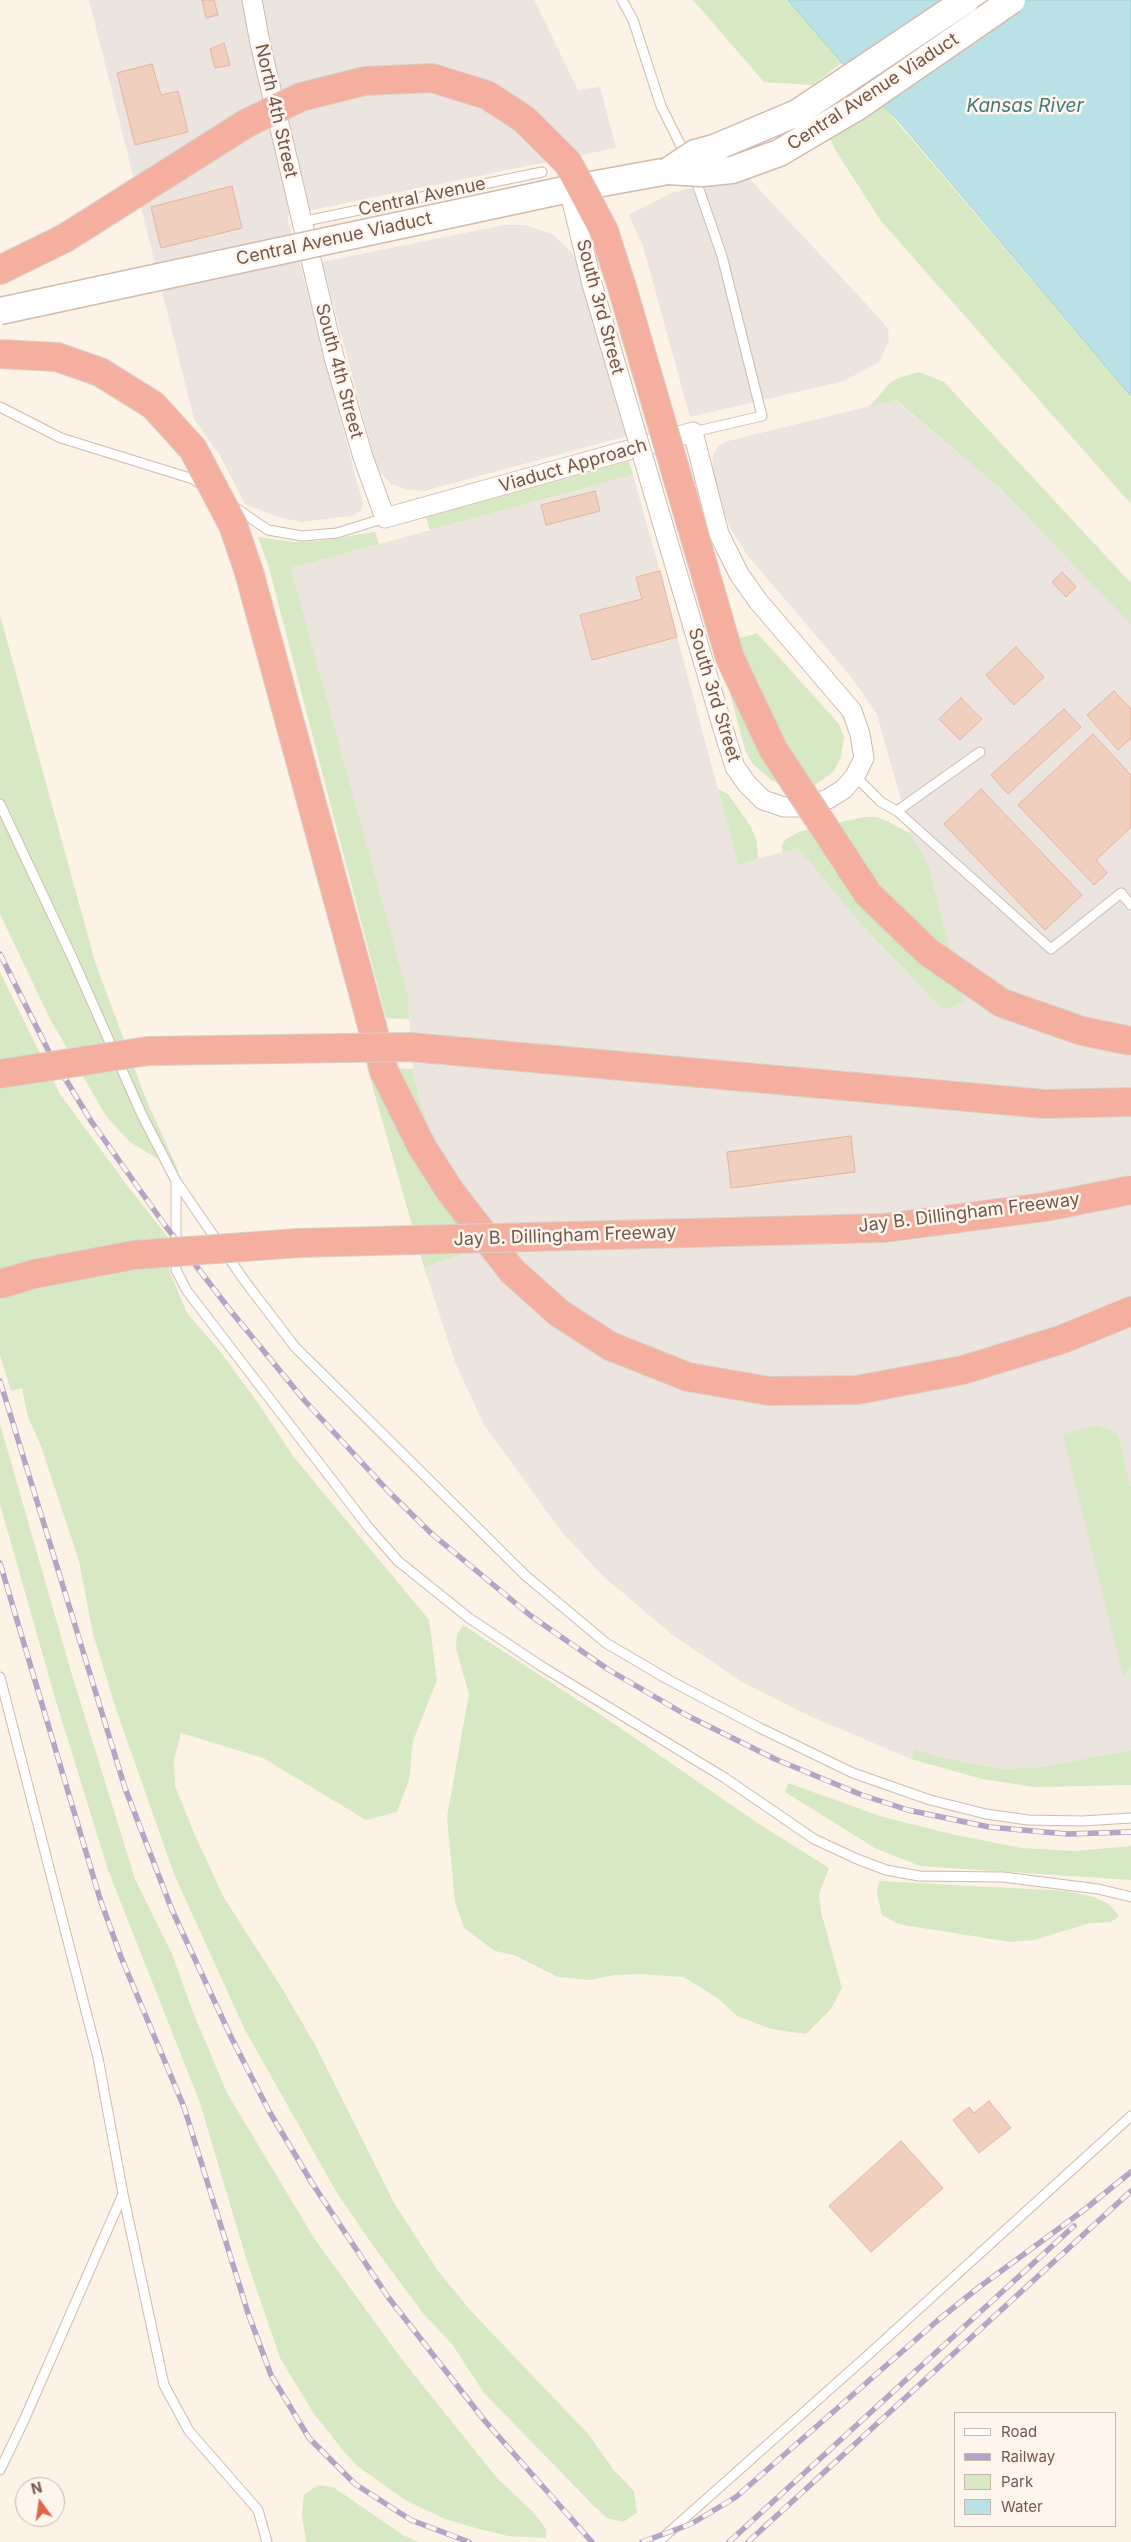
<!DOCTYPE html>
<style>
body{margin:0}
#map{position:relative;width:1131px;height:2542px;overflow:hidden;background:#fcf2e6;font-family:Inter,sans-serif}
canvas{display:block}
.legend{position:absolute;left:954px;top:2412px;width:162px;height:115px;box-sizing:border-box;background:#fef6ec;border:1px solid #c7b6ac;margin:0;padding:6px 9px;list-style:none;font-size:15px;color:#74574b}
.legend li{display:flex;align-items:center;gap:10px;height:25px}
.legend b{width:25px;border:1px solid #c7b6ac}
.north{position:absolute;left:15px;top:2477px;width:50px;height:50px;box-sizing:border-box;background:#fef6ec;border:1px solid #c7b6ac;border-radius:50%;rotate:346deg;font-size:14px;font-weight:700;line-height:20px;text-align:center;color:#74574b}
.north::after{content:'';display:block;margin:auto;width:18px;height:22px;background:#e2654e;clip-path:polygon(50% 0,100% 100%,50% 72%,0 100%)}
</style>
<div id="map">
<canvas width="1131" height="2542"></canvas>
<ul class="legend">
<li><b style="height:6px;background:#fff"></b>Road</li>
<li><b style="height:6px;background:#b4a4c5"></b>Railway</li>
<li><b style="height:14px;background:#d6e9c4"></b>Park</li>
<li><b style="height:14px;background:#bae1e5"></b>Water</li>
</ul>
<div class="north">N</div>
</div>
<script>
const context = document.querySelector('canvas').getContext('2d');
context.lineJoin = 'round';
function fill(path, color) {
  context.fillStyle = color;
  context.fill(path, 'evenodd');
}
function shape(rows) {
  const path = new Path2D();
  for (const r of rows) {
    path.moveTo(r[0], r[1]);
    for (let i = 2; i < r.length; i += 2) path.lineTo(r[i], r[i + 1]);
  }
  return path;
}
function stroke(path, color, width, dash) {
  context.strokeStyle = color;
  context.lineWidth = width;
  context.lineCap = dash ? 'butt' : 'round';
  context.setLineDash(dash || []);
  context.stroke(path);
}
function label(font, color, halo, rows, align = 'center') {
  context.font = font + ' Inter,sans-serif';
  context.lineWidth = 5;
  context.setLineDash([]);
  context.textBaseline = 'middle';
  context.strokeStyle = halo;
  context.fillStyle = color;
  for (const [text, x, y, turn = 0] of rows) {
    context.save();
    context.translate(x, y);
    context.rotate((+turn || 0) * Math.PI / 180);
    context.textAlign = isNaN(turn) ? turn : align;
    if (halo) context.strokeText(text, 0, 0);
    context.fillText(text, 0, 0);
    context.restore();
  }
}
fill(shape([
 [89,0,534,0,578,90,600,87,616,148,287,215,363,504,361,511,351,516,302,522,278,517,245,504,219,454,194,419],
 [746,175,881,320,888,329,889,341,879,362,844,381,690,417,643,246,629,215,671,193],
 [504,225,525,225,552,234,572,253,579,266,627,436,424,491,406,489,391,484,377,469,322,262],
 [895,400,1001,489,1131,625,1131,1487,1118,1434,1125,1677,1131,1664,1131,1750,1042,1767,1003,1769,939,1757,915,1749,911,1759,803,1713,742,1682,674,1636,604,1577,560,1530,483,1423,455,1362,424,1267,473,1250,420,1102,412,1063,408,995,291,568,633,475,660,571,636,577,642,599,580,615,591,659,677,637,738,864,798,848,861,924,943,1010,964,1002,930,871,910,833,877,714,852,678,748,556,732,531,723,511,712,470,713,455,719,446,728,441]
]), '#ece4df');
fill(shape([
 [693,0,788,0,842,63,812,85,764,82],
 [879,101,1131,396,1131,504,881,221,834,148,829,135],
 [919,372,944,382,1131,583,1131,625,1001,489,896,400,869,407,891,382,901,377],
 [629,461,633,475,430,530,426,517],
 [375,532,379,544,291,568,408,995,409,1019,386,1018,269,568,258,537,293,542,319,541],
 [0,615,95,962,146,1099,179,1172,130,1142,106,1116,50,1019,0,914],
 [757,633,839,724,844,737,841,757,834,771,815,785,787,786,771,780,752,763,745,750,717,645],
 [718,789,728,794,751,827,757,842,758,859,738,865],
 [864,817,876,817,887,821,910,833,921,851,930,871,964,1002,943,1010,861,924,798,848,782,852,782,845,786,839,801,831],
 [0,972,60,1094,129,1188,170,1240,169,1270,187,1313,219,1350,258,1403,293,1456,429,1620,437,1680,413,1741,409,1780,397,1812,366,1820,263,1758,181,1733,174,1759,175,1786,194,1833,223,1896,283,1990,314,2043,394,2203,438,2271,471,2311,589,2435,613,2469,634,2491,637,2513,623,2522,607,2518,593,2505,484,2393,452,2344,422,2312,374,2247,337,2193,245,2030,174,1874,116,1709,93,1634,79,1561,41,1446,28,1417,22,1388,11,1391,0,1355],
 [367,1067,413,1069,420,1102,474,1250,424,1267],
 [0,1424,72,1675,135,1879,172,1954,193,2012,227,2093,314,2238,403,2361,497,2478,533,2512,546,2529,546,2538,508,2536,479,2529,445,2519,405,2500,356,2465,342,2449,314,2414,280,2358,246,2258,200,2103,108,1870,55,1698,0,1504],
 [1098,1425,1118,1434,1131,1487,1131,1664,1124,1678,1063,1434],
 [463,1625,613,1723,756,1822,829,1868,819,1894,821,1912,842,1988,831,2009,806,2034,771,2029,737,2016,719,1999,684,1977,640,1974,615,1975,590,1980,558,1977,514,1955,495,1951,464,1928,455,1902,447,1817,469,1694,456,1648,457,1634],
 [915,1749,939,1757,1003,1769,1042,1767,1131,1750,1131,1785,1035,1787,982,1779,911,1759],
 [788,1783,883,1817,951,1834,1021,1848,1076,1851,1131,1846,1131,1880,920,1866,875,1848,785,1792],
 [879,1881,1066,1891,1094,1897,1110,1905,1119,1916,1111,1922,1090,1923,1034,1940,1010,1942,898,1924,882,1915,877,1894],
 [318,2485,333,2487,403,2535,418,2542,306,2542,302,2514,304,2495]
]), '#d6e9c4');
const water = shape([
 [788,0,1131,0,1131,396,901,124,842,63,788,0]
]);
fill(water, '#bae1e5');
stroke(water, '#a1d2d6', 1);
const building = shape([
 [202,0,214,0,218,15,206,18,202,0],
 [224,43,230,65,215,68,210,49,224,43],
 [152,64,161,95,178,91,188,132,135,145,117,73,152,64],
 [232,186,242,228,161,248,151,207,232,186],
 [595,491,600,511,546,525,541,505,595,491],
 [660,571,677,637,592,660,580,615,642,599,636,577,660,571],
 [1062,572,1076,587,1066,597,1052,582,1062,572],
 [1016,647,1044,677,1014,705,986,675,1016,647],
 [1114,691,1131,709,1131,738,1118,750,1087,715,1114,691],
 [961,698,982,719,960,740,939,719,961,698],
 [1064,709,1081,727,1008,794,991,775,1064,709],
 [1093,734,1131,775,1131,827,1096,860,1107,873,1094,885,1018,805,1093,734],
 [981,789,1082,895,1045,930,944,824,981,789],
 [851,1136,855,1172,731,1188,727,1152,851,1136],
 [989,2101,1011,2128,979,2153,953,2120,969,2107,974,2113,989,2101],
 [901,2141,943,2188,871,2252,829,2206,901,2141]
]);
fill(building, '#f0cfbe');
stroke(building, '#e3b49f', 1);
const service = shape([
 [622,0,633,20,661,106,686,156],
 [301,222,542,172],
 [0,407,61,438,193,479,202,485],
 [693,432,762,416,722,256,694,175],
 [233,506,268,530,302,536,337,533,385,518],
 [855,776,881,802,897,811,1051,949,1121,893,1131,905],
 [0,804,72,957,142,1115,176,1181,244,1280,295,1347,526,1576,606,1643,669,1680,760,1728,853,1773,930,1800,986,1814,1028,1820,1082,1821,1131,1818],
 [897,811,980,752],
 [176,1181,176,1270,187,1291,369,1528,398,1561,469,1618,541,1666,725,1778,814,1839,857,1859,886,1870,919,1876,1003,1877,1098,1889,1131,1897],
 [0,1677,98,2058,123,2194],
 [0,2470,25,2418,123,2194,164,2385,189,2431,258,2510,267,2542],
 [658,2542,867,2356,1131,2116]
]);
const minor = shape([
 [252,0,260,43,334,357,363,457,385,518,693,432,719,534,739,574,758,601,852,711,860,734,864,758,855,776,844,789,828,799,802,807,784,807,763,800,747,784,735,767,722,725],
 [766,144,836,105,989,0]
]);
const secondary = shape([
 [569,189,668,171]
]);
const motorway = shape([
 [0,270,65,238,247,123],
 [360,981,384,1071,422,1147,450,1191,512,1271,559,1313,610,1346,688,1377,769,1391,857,1390,963,1370,1063,1339,1131,1311]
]);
stroke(service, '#cfbbaf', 11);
stroke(minor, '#cfbbaf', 21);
stroke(secondary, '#d2baac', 29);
stroke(motorway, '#d8d0cd', 30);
stroke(service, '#fff', 9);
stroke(minor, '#fff', 19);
stroke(secondary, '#fff', 26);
stroke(motorway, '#f4af9e', 28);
const rail = shape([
 [0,954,49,1052,91,1121,164,1224,230,1310,304,1400,390,1493,432,1534,531,1616,609,1670,686,1715,775,1759,862,1795,908,1810,989,1827,1067,1834,1131,1832],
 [0,1381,125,1788,172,1910,232,2039,269,2111,312,2183,388,2297,484,2420,592,2542],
 [0,1563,100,1899,121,1957,184,2107,248,2313,271,2375,309,2438,355,2484,411,2520,469,2542],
 [642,2542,691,2524,736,2497,937,2321,978,2288,1084,2210,1131,2172],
 [729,2542,1074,2226],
 [748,2542,1131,2191]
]);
stroke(rail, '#b4a4c5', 5.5);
stroke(rail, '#fef6ec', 4, [11]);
const minorBridge = shape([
 [569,189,592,284,722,725]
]);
const secondaryBridge = shape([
 [668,171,702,173,732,170,779,153,857,107,1012,0],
 [668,171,695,153,714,148,797,113,966,0],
 [0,311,569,189]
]);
const motorwayBridge = shape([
 [247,123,301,97,365,81,432,78,487,95,524,119,568,163,604,231,622,287,730,658,773,749,868,894,928,952,1002,1003,1082,1031,1131,1041],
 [0,354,57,357,100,372,153,405,193,449,233,525,249,572,360,981],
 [0,1074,148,1051,410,1047,1045,1104,1131,1102],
 [0,1284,34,1274,134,1255,298,1243,884,1228,1045,1207,1131,1190]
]);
stroke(minorBridge, '#cfbbaf', 21, []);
stroke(secondaryBridge, '#d2baac', 29, []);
stroke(motorwayBridge, '#d8d0cd', 30, []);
stroke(minorBridge, '#fff', 19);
stroke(secondaryBridge, '#fff', 26);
stroke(motorwayBridge, '#f4af9e', 28);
label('18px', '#74574b', '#fef6ec', [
 ["Central Avenue Viaduct",873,92,-33],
 ["North 4th Street",276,111,77],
 ["Central Avenue",422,197,-12],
 ["Central Avenue Viaduct",334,239,-12],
 ["South 3rd Street",600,307,75],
 ["South 4th Street",339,371,75],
 ["Viaduct Approach",573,466,-16],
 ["South 3rd Street",714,695,73],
 ["Jay B. Dillingham Freeway",969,1213,-7],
 ["Jay B. Dillingham Freeway",565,1236,-2]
]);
label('italic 19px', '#437a80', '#fef6ec', [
 ["Kansas River",1025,106]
]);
</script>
